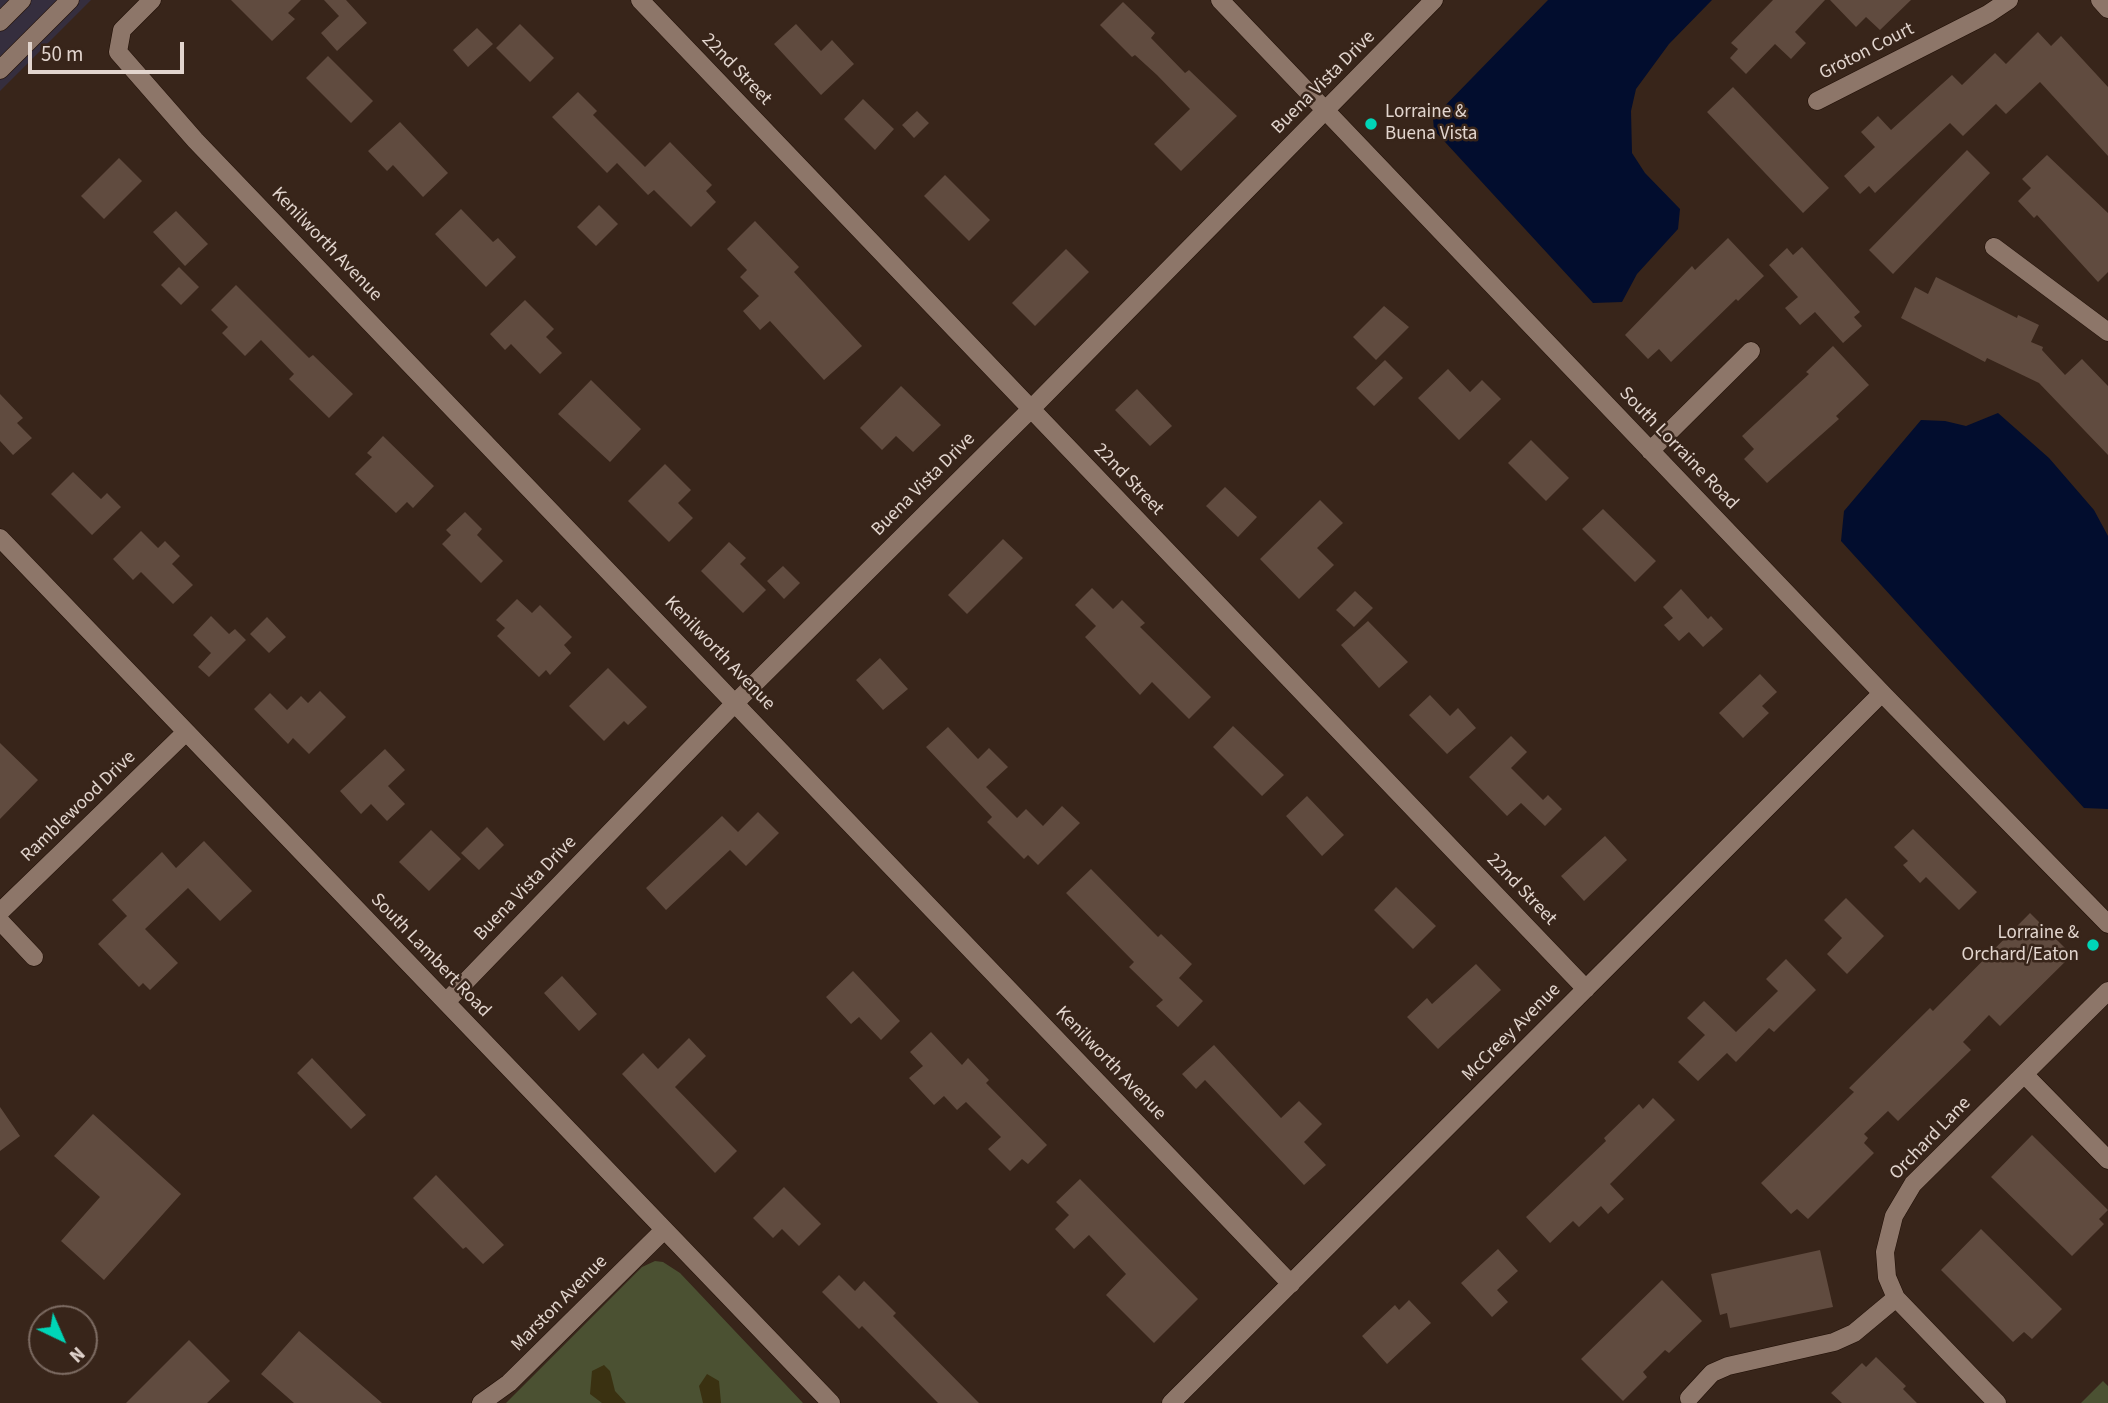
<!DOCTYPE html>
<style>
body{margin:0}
#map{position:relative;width:2108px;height:1403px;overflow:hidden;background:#38251a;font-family:"Source Sans 3",sans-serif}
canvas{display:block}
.north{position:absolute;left:28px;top:1305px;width:70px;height:70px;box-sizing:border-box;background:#38251a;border:2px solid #7c6b62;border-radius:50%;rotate:136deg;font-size:19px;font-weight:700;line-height:28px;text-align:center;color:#e2d5ce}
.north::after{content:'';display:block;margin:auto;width:24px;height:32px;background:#00d5b7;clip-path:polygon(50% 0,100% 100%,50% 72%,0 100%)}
.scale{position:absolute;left:28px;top:42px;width:156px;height:32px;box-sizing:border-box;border:4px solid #e2d5ce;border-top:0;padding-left:9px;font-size:21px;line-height:24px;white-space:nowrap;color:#e2d5ce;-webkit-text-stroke:5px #38251a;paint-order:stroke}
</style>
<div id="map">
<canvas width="2108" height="1403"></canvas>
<div class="north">N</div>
<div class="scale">50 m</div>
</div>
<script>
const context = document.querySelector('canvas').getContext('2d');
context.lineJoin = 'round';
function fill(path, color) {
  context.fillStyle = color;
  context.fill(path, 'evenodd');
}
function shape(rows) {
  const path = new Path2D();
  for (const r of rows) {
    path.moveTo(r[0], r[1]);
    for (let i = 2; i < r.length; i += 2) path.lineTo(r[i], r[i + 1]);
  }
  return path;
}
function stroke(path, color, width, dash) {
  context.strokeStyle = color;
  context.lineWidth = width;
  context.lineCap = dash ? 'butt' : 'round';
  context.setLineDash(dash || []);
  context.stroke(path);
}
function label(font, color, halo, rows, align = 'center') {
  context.font = font + ' "Source Sans 3",sans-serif';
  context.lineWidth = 5;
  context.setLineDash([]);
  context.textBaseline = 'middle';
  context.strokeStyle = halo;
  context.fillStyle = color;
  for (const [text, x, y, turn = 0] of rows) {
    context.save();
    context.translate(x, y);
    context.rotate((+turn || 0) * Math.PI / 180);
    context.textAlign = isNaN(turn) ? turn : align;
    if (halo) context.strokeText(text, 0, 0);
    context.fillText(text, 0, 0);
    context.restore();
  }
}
fill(shape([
 [0,0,91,0,0,91]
]), '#352e3e');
fill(shape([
 [655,1261,663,1262,680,1273,803,1403,506,1403,642,1267],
 [2103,1381,2108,1386,2108,1403,2081,1403]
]), '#4b5132');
fill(shape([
 [604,1365,610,1371,615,1391,626,1403,602,1403,590,1394,592,1371],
 [707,1374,719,1381,721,1403,703,1403,699,1386]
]), '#3a3111');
fill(shape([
 [1548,0,1712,0,1669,44,1636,89,1631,111,1632,153,1645,173,1680,209,1678,229,1637,274,1622,302,1593,303,1434,130,1433,118],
 [1998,413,2049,458,2094,510,2108,536,2108,809,2084,808,1841,541,1844,511,1921,420,1945,421,1966,426]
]), '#020d2e');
fill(shape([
 [231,0,301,0,288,13,295,19,272,41],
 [324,0,346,0,367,23,337,51,321,33,339,16],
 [1773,0,1825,0,1795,32,1806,43,1791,59,1775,44,1746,74,1730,58,1738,49,1731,43],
 [1830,0,1911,0,1880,30,1866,17,1856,27],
 [1123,2,1155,33,1151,38,1185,73,1189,70,1237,116,1181,171,1154,144,1190,109,1157,75,1135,55,1132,57,1100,25],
 [520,24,554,58,530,82,496,48],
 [796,24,821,51,832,40,854,64,821,95,774,44],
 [477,28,493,44,468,67,453,50],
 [2038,32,2051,46,2061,36,2108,87,2108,156,2040,82,2006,114,1996,104,1963,136,1950,123,1875,193,1869,186,1860,194,1844,176,1875,147,1861,132,1878,116,1891,130,1952,75,1962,85,1995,53,2006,64],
 [328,56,373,101,351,123,306,78],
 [1733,87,1829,188,1803,213,1707,112],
 [578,92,597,111,593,115,645,167,670,142,712,185,706,191,716,202,691,227,654,190,648,195,617,163,607,173,552,117],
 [863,99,894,129,875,150,844,119],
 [917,111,929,123,914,138,902,125],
 [400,122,448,173,423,197,393,165,387,171,368,151],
 [1967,150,1990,173,1893,274,1869,250],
 [2047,155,2108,213,2108,272,2098,282,2037,215,2034,218,2018,201,2031,188,2022,179],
 [119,158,142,181,104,219,81,196],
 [945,175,990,220,969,241,924,196],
 [599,205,618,224,596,246,577,227],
 [461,209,493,242,498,238,516,257,486,287,435,234],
 [176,211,208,244,185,266,153,232],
 [755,221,799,267,794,272,862,346,824,380,770,321,760,330,743,311,759,296,740,277,747,270,727,249],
 [1728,238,1764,276,1738,301,1736,299,1671,362,1659,349,1648,359,1625,335,1692,266,1695,270],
 [1802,247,1860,312,1854,317,1862,326,1843,343,1815,312,1800,325,1785,308,1798,297,1769,265,1787,248,1793,255],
 [1066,249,1089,272,1035,326,1012,303],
 [179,267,199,287,181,305,161,285],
 [1936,277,2017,318,2018,315,2039,325,2031,342,2043,347,2042,350,2065,375,2082,359,2108,386,2108,455,2039,383,1987,358,1985,362,1901,318,1915,287,1928,294],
 [236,285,309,358,313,355,353,394,329,418,289,379,294,374,261,340,245,356,222,333,228,327,211,310],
 [525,300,554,329,546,337,562,353,540,374,511,344,505,350,490,334],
 [1384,306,1409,327,1376,360,1353,337],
 [1833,346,1869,385,1836,416,1839,419,1767,483,1744,459,1754,449,1742,436,1809,374,1806,372],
 [1385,360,1403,378,1374,406,1356,388],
 [1448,369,1470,392,1482,380,1501,399,1459,440,1418,398],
 [591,380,641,429,610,462,558,414],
 [901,386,941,425,913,452,896,436,882,450,860,428],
 [1137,389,1172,426,1150,446,1115,410],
 [0,394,23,418,17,423,32,438,13,455,0,441],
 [383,436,434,486,413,508,407,502,396,513,355,474,372,457,367,453],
 [1531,440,1569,478,1546,501,1508,463],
 [665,464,691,490,678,503,693,518,669,542,628,501],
 [73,472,101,499,107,493,121,507,92,535,51,494],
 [1225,487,1257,517,1238,537,1206,506],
 [1320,500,1343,523,1317,548,1334,565,1299,599,1260,559],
 [1603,509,1656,561,1635,582,1582,529],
 [465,512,482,529,477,535,503,561,481,583,442,544,451,535,446,530],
 [141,531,158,548,165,541,180,556,172,564,193,585,173,604,141,572,133,580,113,559],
 [1003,539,1023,558,967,614,948,595],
 [729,542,746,558,740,564,766,590,743,613,701,571],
 [783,566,800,583,784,599,767,581],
 [1092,588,1113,609,1122,600,1145,623,1140,627,1211,697,1189,719,1152,682,1140,695,1085,637,1096,626,1075,605],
 [1681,589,1708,619,1711,616,1723,629,1703,647,1689,632,1679,641,1664,625,1673,618,1663,607],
 [1355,591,1373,608,1354,627,1336,610],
 [517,599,532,613,540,605,572,637,564,645,571,653,550,675,546,670,539,677,497,636,505,628,496,620],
 [211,616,229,634,235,629,246,640,209,677,198,667,211,653,193,635],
 [267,617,286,637,269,653,250,634],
 [1368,621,1408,662,1379,688,1341,645],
 [880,658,908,689,883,710,856,680],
 [608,668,647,707,628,725,624,721,604,741,569,706],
 [1760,674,1777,692,1762,706,1769,713,1743,738,1719,713],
 [320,691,346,717,309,754,293,738,288,744,254,709,270,693,287,710,301,696,308,703],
 [1430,695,1450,716,1458,708,1476,728,1447,754,1409,715],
 [1233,726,1284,775,1262,796,1213,747],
 [948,727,978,759,989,748,1008,767,986,787,1017,818,1026,809,1043,826,1062,806,1080,823,1038,865,1028,855,1024,859,987,822,992,817,926,747],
 [1511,736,1527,752,1511,768,1543,800,1548,795,1562,809,1545,826,1521,803,1507,816,1469,777],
 [0,743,38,780,0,819],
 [385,749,405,770,388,786,405,804,387,821,371,804,361,814,340,791],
 [1307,796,1344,835,1322,856,1286,816],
 [758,812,779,833,746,866,730,850,666,910,646,888,722,816,738,832],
 [487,827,504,845,479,870,461,853],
 [1913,829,1977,892,1959,910,1926,877,1920,883,1903,865,1908,861,1894,847],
 [431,830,461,859,429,891,399,862],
 [1605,836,1627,860,1584,901,1561,876],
 [204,841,252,891,220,921,188,888,145,929,178,963,150,990,143,983,139,987,98,944,127,916,112,900,162,852,176,868],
 [1091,869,1158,937,1161,934,1192,964,1179,978,1203,1001,1178,1027,1156,1006,1163,1000,1129,967,1134,962,1066,893],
 [1396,887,1436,926,1413,949,1374,910],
 [1846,898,1884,936,1847,974,1827,954,1842,938,1824,920],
 [2030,913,2072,955,2000,1026,1989,1015,1963,1042,1971,1050,1898,1121,1888,1111,1864,1134,1868,1138,1864,1143,1874,1153,1808,1219,1797,1209,1791,1214,1761,1183,1854,1092,1849,1088,1930,1008,1933,1011],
 [1786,959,1816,990,1774,1032,1769,1028,1736,1062,1727,1053,1698,1081,1678,1062,1705,1035,1687,1018,1704,1001,1736,1032,1778,991,1766,979],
 [1476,964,1501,990,1438,1049,1407,1017,1427,998,1432,1004],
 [853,971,900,1021,881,1040,859,1017,851,1024,826,997],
 [562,976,597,1014,579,1031,544,993],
 [931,1032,962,1065,968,1058,989,1080,986,1083,1047,1145,1028,1164,1022,1159,1010,1171,988,1149,1001,1137,966,1102,957,1110,944,1096,934,1105,909,1078,923,1066,910,1052],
 [689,1038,706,1056,675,1087,737,1151,715,1173,622,1074,643,1053,658,1069],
 [1214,1045,1281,1118,1299,1101,1322,1124,1304,1142,1326,1165,1304,1185,1205,1080,1196,1089,1182,1074],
 [312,1058,366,1115,351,1129,297,1073],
 [1653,1098,1675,1120,1610,1184,1624,1199,1608,1214,1601,1206,1579,1227,1573,1221,1550,1243,1526,1217,1606,1141,1604,1138,1639,1104,1643,1109],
 [0,1107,20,1136,0,1151],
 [93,1114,181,1194,104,1280,61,1241,100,1197,54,1156],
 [2032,1135,2108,1210,2099,1219,2104,1224,2072,1256,1991,1177],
 [436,1175,504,1245,483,1264,466,1247,463,1249,413,1198],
 [1080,1179,1198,1299,1154,1343,1106,1295,1126,1274,1089,1235,1074,1249,1055,1229,1069,1215,1056,1202],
 [784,1187,821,1224,799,1246,782,1229,773,1238,753,1218],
 [1981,1229,2062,1309,2032,1339,2024,1332,2013,1342,1941,1270],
 [1498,1249,1518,1271,1497,1290,1508,1302,1492,1317,1461,1283],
 [1820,1250,1833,1307,1730,1328,1727,1313,1720,1315,1711,1274],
 [839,1275,855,1291,864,1281,896,1313,893,1316,979,1403,938,1403,862,1326,859,1329,822,1292],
 [1662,1280,1702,1321,1669,1353,1665,1350,1643,1372,1647,1377,1623,1401,1581,1359],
 [1409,1300,1431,1323,1387,1364,1362,1336,1395,1305,1399,1310],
 [299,1331,382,1403,294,1403,261,1374],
 [189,1340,230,1381,207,1403,126,1403],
 [1876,1357,1906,1386,1903,1389,1917,1403,1842,1403,1831,1393,1862,1363,1866,1367]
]), '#604b3f');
const street = shape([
 [152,0,122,30,118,52,195,140,1291,1284],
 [640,0,1586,989],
 [1220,0,1882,693,2108,924],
 [2100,0,2108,9],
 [0,22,22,0],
 [0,70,70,0],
 [1817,101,1988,14,2009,0],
 [1994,247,2108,332],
 [1650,451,1751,351],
 [0,538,831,1403],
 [0,912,186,732],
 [0,921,34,957],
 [446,1002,736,702,1031,409,1434,0],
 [2024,1074,2108,1160],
 [1689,1398,1712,1373,1728,1366,1834,1342,1854,1333,1896,1298],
 [481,1403,509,1383,664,1230],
 [1171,1403,1882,693],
 [1997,1403,1896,1298,1887,1277,1885,1252,1894,1216,1913,1184,2108,991]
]);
stroke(street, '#1f0e05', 19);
stroke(street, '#8d7669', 18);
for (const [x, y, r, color] of [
 [1371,124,7,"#00d5b7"],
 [2093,945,7,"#00d5b7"]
]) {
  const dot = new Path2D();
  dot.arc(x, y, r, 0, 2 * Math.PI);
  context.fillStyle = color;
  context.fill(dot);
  stroke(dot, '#38251a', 2.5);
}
label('19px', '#e2d5ce', '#38251a', [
 ["Groton Court",1867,52,-27],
 ["22nd Street",736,70,46],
 ["Buena Vista Drive",1324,83,-45],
 ["Kenilworth Avenue",326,245,46],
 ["South Lorraine Road",1678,449,46],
 ["22nd Street",1128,480,46],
 ["Buena Vista Drive",924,485,-45],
 ["Kenilworth Avenue",719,654,46],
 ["Ramblewood Drive",79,807,-44],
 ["Buena Vista Drive",526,889,-46],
 ["22nd Street",1521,890,46],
 ["South Lambert Road",430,956,46],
 ["McCreey Avenue",1512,1033,-45],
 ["Kenilworth Avenue",1110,1064,46],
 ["Orchard Lane",1931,1139,-46],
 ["Marston Avenue",560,1304,-45]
]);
label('19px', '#e2d5ce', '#38251a', [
 ["Lorraine &",1385,113],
 ["Buena Vista",1385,135],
 ["Lorraine &",2079,934,"right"],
 ["Orchard/Eaton",2079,956,"right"]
], 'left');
</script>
